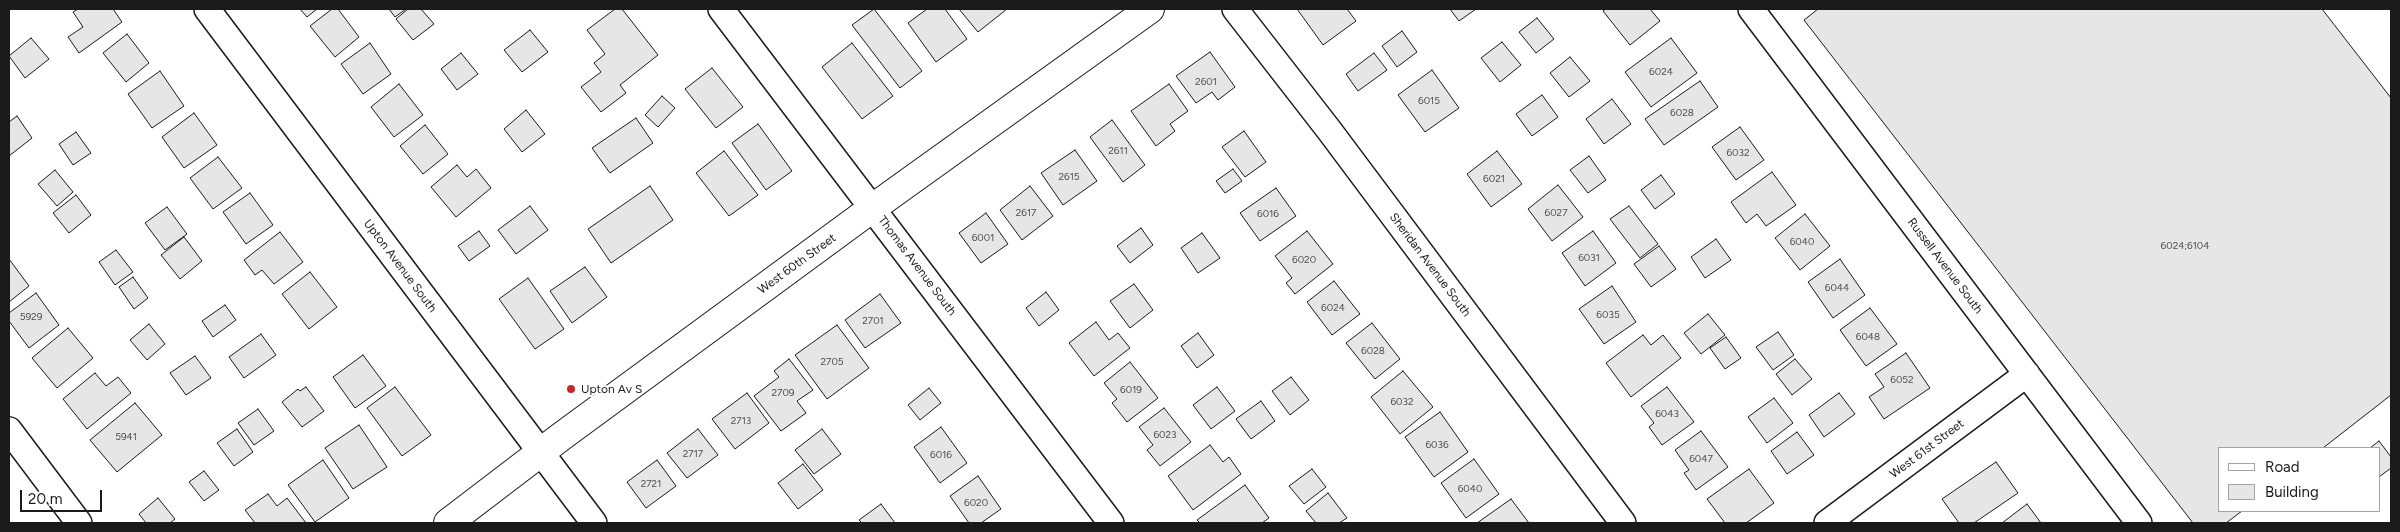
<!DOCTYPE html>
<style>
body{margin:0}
#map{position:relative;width:2400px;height:532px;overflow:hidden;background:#fff;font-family:Figtree,sans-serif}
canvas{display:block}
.frame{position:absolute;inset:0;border:10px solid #1a1a1a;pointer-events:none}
.legend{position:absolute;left:2218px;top:447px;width:162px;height:65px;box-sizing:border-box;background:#fff;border:1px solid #a3a3a3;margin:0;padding:6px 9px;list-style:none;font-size:15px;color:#1a1a1a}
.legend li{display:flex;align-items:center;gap:10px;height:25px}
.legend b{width:25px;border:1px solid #a3a3a3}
.scale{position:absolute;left:20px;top:490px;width:82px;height:22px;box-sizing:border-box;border:2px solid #1a1a1a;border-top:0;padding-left:6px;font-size:15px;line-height:18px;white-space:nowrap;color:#1a1a1a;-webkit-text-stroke:4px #fff;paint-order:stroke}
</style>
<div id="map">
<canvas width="2400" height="532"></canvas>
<div class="frame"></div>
<ul class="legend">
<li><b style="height:6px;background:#fff"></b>Road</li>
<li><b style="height:14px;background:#e6e6e6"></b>Building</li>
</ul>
<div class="scale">20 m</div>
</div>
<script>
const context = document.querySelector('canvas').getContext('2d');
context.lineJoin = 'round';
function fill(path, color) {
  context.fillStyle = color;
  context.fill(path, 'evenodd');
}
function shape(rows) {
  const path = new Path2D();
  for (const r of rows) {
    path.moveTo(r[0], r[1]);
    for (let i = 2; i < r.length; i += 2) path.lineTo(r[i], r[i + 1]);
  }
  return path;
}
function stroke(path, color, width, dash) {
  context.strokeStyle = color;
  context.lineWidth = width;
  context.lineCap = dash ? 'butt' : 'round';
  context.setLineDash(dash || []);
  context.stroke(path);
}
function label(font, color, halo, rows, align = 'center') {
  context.font = font + ' Figtree,sans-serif';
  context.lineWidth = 4;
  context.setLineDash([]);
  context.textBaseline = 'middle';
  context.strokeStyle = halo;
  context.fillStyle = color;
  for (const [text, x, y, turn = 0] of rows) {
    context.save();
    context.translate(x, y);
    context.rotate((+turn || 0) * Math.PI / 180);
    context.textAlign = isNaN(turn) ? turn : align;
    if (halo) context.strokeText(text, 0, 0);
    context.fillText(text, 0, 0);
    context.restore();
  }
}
const building = shape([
 [78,9,113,9,122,22,79,53,68,37,83,27,73,12,78,9],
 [300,9,317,9,307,17,300,9],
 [332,9,338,9,359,37,335,57,310,26,332,9],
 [389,9,406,9,395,17,389,9],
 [408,9,421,9,434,24,413,40,396,19,408,9],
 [615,9,622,9,658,55,620,85,626,93,601,112,581,87,601,72,594,63,605,54,587,30,615,9],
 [874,9,922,71,900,88,852,25,874,9],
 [927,9,945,9,967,39,936,62,908,23,927,9],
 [959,9,1007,9,978,32,959,9],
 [1297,9,1347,9,1356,21,1323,45,1297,9],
 [1450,9,1476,9,1459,21,1450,9],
 [1606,9,1650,9,1660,21,1630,45,1603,11,1606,9],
 [1818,9,2322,9,2391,98,2391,395,2323,448,2219,448,2219,511,2242,511,2226,523,2193,523,1804,20,1818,9],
 [1537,18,1554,39,1536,53,1519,32,1537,18],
 [530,30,548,52,522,72,504,50,530,30],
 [1402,31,1417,52,1397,67,1382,46,1402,31],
 [127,34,149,63,126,82,103,53,127,34],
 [31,38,49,59,25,78,9,56,31,38],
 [1671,38,1697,73,1651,107,1625,72,1671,38],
 [1502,42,1521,65,1500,82,1481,58,1502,42],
 [370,43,391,74,363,94,341,64,370,43],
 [852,43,893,96,862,119,822,67,852,43],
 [1210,52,1235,87,1218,100,1212,92,1196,103,1176,76,1210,52],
 [461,53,478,74,457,90,441,69,461,53],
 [1374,53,1387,70,1358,91,1346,74,1374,53],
 [1570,57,1590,81,1569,97,1550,73,1570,57],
 [712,68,743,107,716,128,685,89,712,68],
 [1432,70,1459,108,1425,132,1398,95,1432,70],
 [160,71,184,106,152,128,128,94,160,71],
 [1700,81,1718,107,1664,145,1645,119,1700,81],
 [399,84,423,115,394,137,371,107,399,84],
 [1169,84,1188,111,1170,124,1175,131,1156,146,1131,111,1169,84],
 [1542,95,1558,117,1532,136,1516,114,1542,95],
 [662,96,675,108,658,127,645,115,662,96],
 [1612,99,1631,124,1604,144,1586,119,1612,99],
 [526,110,545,134,522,152,504,129,526,110],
 [194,113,217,145,184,168,162,137,194,113],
 [17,116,32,138,9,156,9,122,17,116],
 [636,118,653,143,610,173,592,148,636,118],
 [1112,120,1145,165,1123,182,1090,137,1112,120],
 [758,124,792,171,766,190,732,143,758,124],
 [425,125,448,154,423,174,400,146,425,125],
 [1740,127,1764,160,1736,180,1712,147,1740,127],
 [1244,131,1266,162,1245,177,1222,147,1244,131],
 [76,132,91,153,73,165,59,144,76,132],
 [1075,150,1097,181,1063,205,1041,173,1075,150],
 [724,151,758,195,729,216,696,173,724,151],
 [1497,151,1522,184,1491,207,1467,174,1497,151],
 [1589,156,1606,180,1588,193,1570,170,1589,156],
 [218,157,242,188,213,209,190,178,218,157],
 [457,165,467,177,476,169,491,188,456,217,431,187,457,165],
 [1233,169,1242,181,1225,193,1216,181,1233,169],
 [55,170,73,192,57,206,38,184,55,170],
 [1772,172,1796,205,1766,226,1757,214,1746,223,1731,202,1772,172],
 [1661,175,1675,194,1655,209,1641,190,1661,175],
 [1558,185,1583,217,1552,241,1528,209,1558,185],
 [650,186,673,220,611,263,588,229,650,186],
 [1030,186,1053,216,1022,240,1000,210,1030,186],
 [1276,188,1296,216,1260,241,1240,213,1276,188],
 [250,193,273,225,246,244,223,212,250,193],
 [76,195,91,215,69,233,53,213,76,195],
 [530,206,548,230,516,254,498,230,530,206],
 [1629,206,1658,244,1640,258,1610,219,1629,206],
 [167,207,187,234,165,250,145,223,167,207],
 [986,213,1008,244,981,263,959,233,986,213],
 [1805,214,1830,246,1800,270,1775,238,1805,214],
 [1141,228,1153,245,1130,263,1117,246,1141,228],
 [479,231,490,246,469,261,458,246,479,231],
 [1307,231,1333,264,1295,294,1286,283,1292,278,1275,256,1307,231],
 [1593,231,1616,263,1585,286,1562,253,1593,231],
 [280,232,303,262,274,284,262,270,255,275,244,260,280,232],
 [1202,233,1220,258,1198,273,1181,248,1202,233],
 [184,237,202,261,180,279,161,255,184,237],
 [1716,239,1731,260,1705,278,1691,257,1716,239],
 [1659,246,1676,269,1651,287,1634,264,1659,246],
 [116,250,133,272,115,285,99,262,116,250],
 [9,259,29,286,9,302,9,259],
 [1840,259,1865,295,1833,318,1808,282,1840,259],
 [585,267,607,297,572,323,550,291,585,267],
 [310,272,337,307,309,329,282,294,310,272],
 [133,277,148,298,134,309,119,287,133,277],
 [528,278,564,329,535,349,499,299,528,278],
 [1334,281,1360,314,1332,335,1307,302,1334,281],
 [1134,284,1153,310,1130,328,1110,301,1134,284],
 [1612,286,1636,322,1604,344,1579,309,1612,286],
 [1046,292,1059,310,1039,326,1026,308,1046,292],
 [36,293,59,325,29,348,9,321,9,313,36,293],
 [880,294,901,323,865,348,845,320,880,294],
 [225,305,236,320,213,337,202,321,225,305],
 [1870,308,1897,344,1866,366,1840,330,1870,308],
 [1708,314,1725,335,1701,354,1684,333,1708,314],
 [1096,322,1109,340,1118,333,1130,348,1094,376,1069,343,1096,322],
 [1372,323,1400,359,1375,379,1346,343,1372,323],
 [149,324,165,344,147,360,130,340,149,324],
 [837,325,869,368,827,399,795,355,837,325],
 [68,328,93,358,57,388,32,358,68,328],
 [1778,332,1794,355,1773,370,1756,347,1778,332],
 [1198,333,1214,355,1197,368,1181,346,1198,333],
 [261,334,276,355,244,378,229,357,261,334],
 [1643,335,1651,345,1663,335,1681,358,1631,397,1606,363,1643,335],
 [1726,337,1741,358,1725,369,1710,348,1726,337],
 [1906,353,1930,388,1884,419,1869,397,1884,387,1875,374,1906,353],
 [363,355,386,386,355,408,333,377,363,355],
 [195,356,211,378,186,395,170,373,195,356],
 [789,359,813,390,797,401,806,413,781,431,754,396,779,377,774,371,789,359],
 [1795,359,1812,379,1792,395,1776,374,1795,359],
 [1130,362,1158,398,1127,422,1112,403,1117,399,1104,383,1130,362],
 [1403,371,1433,407,1400,434,1371,397,1403,371],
 [95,373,106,386,118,377,131,393,87,429,63,399,95,373],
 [1291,377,1309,400,1290,415,1272,391,1291,377],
 [306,387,324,411,302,427,282,402,298,389,300,391,306,387],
 [395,387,431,435,402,456,367,408,395,387],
 [1217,387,1235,411,1211,429,1193,405,1217,387],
 [1667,387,1694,422,1662,445,1649,427,1654,423,1641,406,1667,387],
 [929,388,941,403,920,420,908,405,929,388],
 [747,393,769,423,735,449,712,419,747,393],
 [1839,393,1855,414,1824,437,1809,415,1839,393],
 [1774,398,1793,423,1767,443,1748,417,1774,398],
 [1261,401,1275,421,1251,439,1236,419,1261,401],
 [135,403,162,435,117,472,90,440,135,403],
 [1164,408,1191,442,1160,466,1147,450,1153,445,1139,427,1164,408],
 [258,409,274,431,254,445,238,423,258,409],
 [1440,412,1468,452,1434,477,1405,437,1440,412],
 [359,425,387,467,353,489,325,448,359,425],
 [941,427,967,463,940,483,914,447,941,427],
 [237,429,253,452,234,466,217,443,237,429],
 [698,429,718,455,687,478,667,453,698,429],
 [822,429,841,454,814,474,795,450,822,429],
 [1701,431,1728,467,1696,490,1684,473,1689,470,1675,450,1701,431],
 [1797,432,1814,455,1787,474,1771,451,1797,432],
 [2379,441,2391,457,2391,468,2379,477,2379,448,2370,448,2379,441],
 [1210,445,1223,462,1229,457,1241,474,1193,510,1168,476,1210,445],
 [1474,459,1499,494,1466,518,1441,483,1474,459],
 [323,460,349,498,315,522,288,485,323,460],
 [657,460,676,486,646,508,627,482,657,460],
 [1996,462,2018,493,1974,523,1959,523,1942,499,1996,462],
 [803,464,823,490,798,509,778,483,803,464],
 [1312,469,1326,487,1304,504,1289,486,1312,469],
 [1749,469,1774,503,1746,523,1725,523,1707,499,1749,469],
 [204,471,219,490,204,501,189,482,204,471],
 [978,476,1001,509,981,523,969,523,950,496,978,476],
 [1245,485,1269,518,1262,523,1200,523,1197,520,1245,485],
 [1328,493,1347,518,1339,523,1316,523,1306,511,1328,493],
 [268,494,277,506,287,498,306,523,255,523,245,510,268,494],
 [158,498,175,519,170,523,146,523,139,514,158,498],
 [1511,499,1529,523,1477,523,1511,499],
 [881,504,895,523,862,523,859,520,881,504],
 [2027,504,2041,523,2002,523,2027,504]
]);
fill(building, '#e6e6e6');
stroke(building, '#1a1a1a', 1);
const minor = shape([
 [207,9,594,523],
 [721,9,1111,523],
 [1235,9,1329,130,1623,523],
 [1751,9,2139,523],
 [9,430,79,523],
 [1827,523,2027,374]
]);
const tertiary = shape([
 [448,523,562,436,874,207,1150,9]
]);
stroke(minor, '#1a1a1a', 28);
stroke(tertiary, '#1a1a1a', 30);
stroke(minor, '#fff', 25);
stroke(tertiary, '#fff', 28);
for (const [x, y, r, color] of [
 [571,389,5,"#c62828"]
]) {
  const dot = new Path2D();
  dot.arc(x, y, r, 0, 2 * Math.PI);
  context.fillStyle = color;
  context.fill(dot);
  stroke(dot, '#fff', 2);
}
label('10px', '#4d4d4d', null, [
 ["6024",1661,72],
 ["2601",1206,82],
 ["6015",1429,101],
 ["6028",1682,113],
 ["2611",1118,151],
 ["6032",1738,153],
 ["2615",1069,177],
 ["6021",1494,179],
 ["2617",1026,213],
 ["6027",1556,213],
 ["6016",1268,214],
 ["6001",983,238],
 ["6040",1802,242],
 ["6024;6104",2185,246],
 ["6031",1589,258],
 ["6020",1304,260],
 ["6044",1837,288],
 ["6024",1333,308],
 ["6035",1608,315],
 ["5929",31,317],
 ["2701",873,321],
 ["6048",1868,337],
 ["6028",1373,351],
 ["2705",832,362],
 ["6052",1902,380],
 ["6019",1131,390],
 ["2709",783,393],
 ["6032",1402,402],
 ["6043",1667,414],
 ["2713",741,421],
 ["6023",1165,435],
 ["5941",126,437],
 ["6036",1437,445],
 ["2717",693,454],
 ["6016",941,455],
 ["6047",1701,459],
 ["2721",651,484],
 ["6040",1470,489],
 ["6020",976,503]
]);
label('12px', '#1a1a1a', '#fff', [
 ["West 60th Street",797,264,-36],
 ["Sheridan Avenue South",1430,265,53],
 ["Upton Avenue South",400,266,53],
 ["Thomas Avenue South",917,266,53],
 ["Russell Avenue South",1945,266,53],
 ["West 61st Street",1927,449,-37]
]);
label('12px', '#1a1a1a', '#fff', [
 ["Upton Av S",581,389]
], 'left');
</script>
